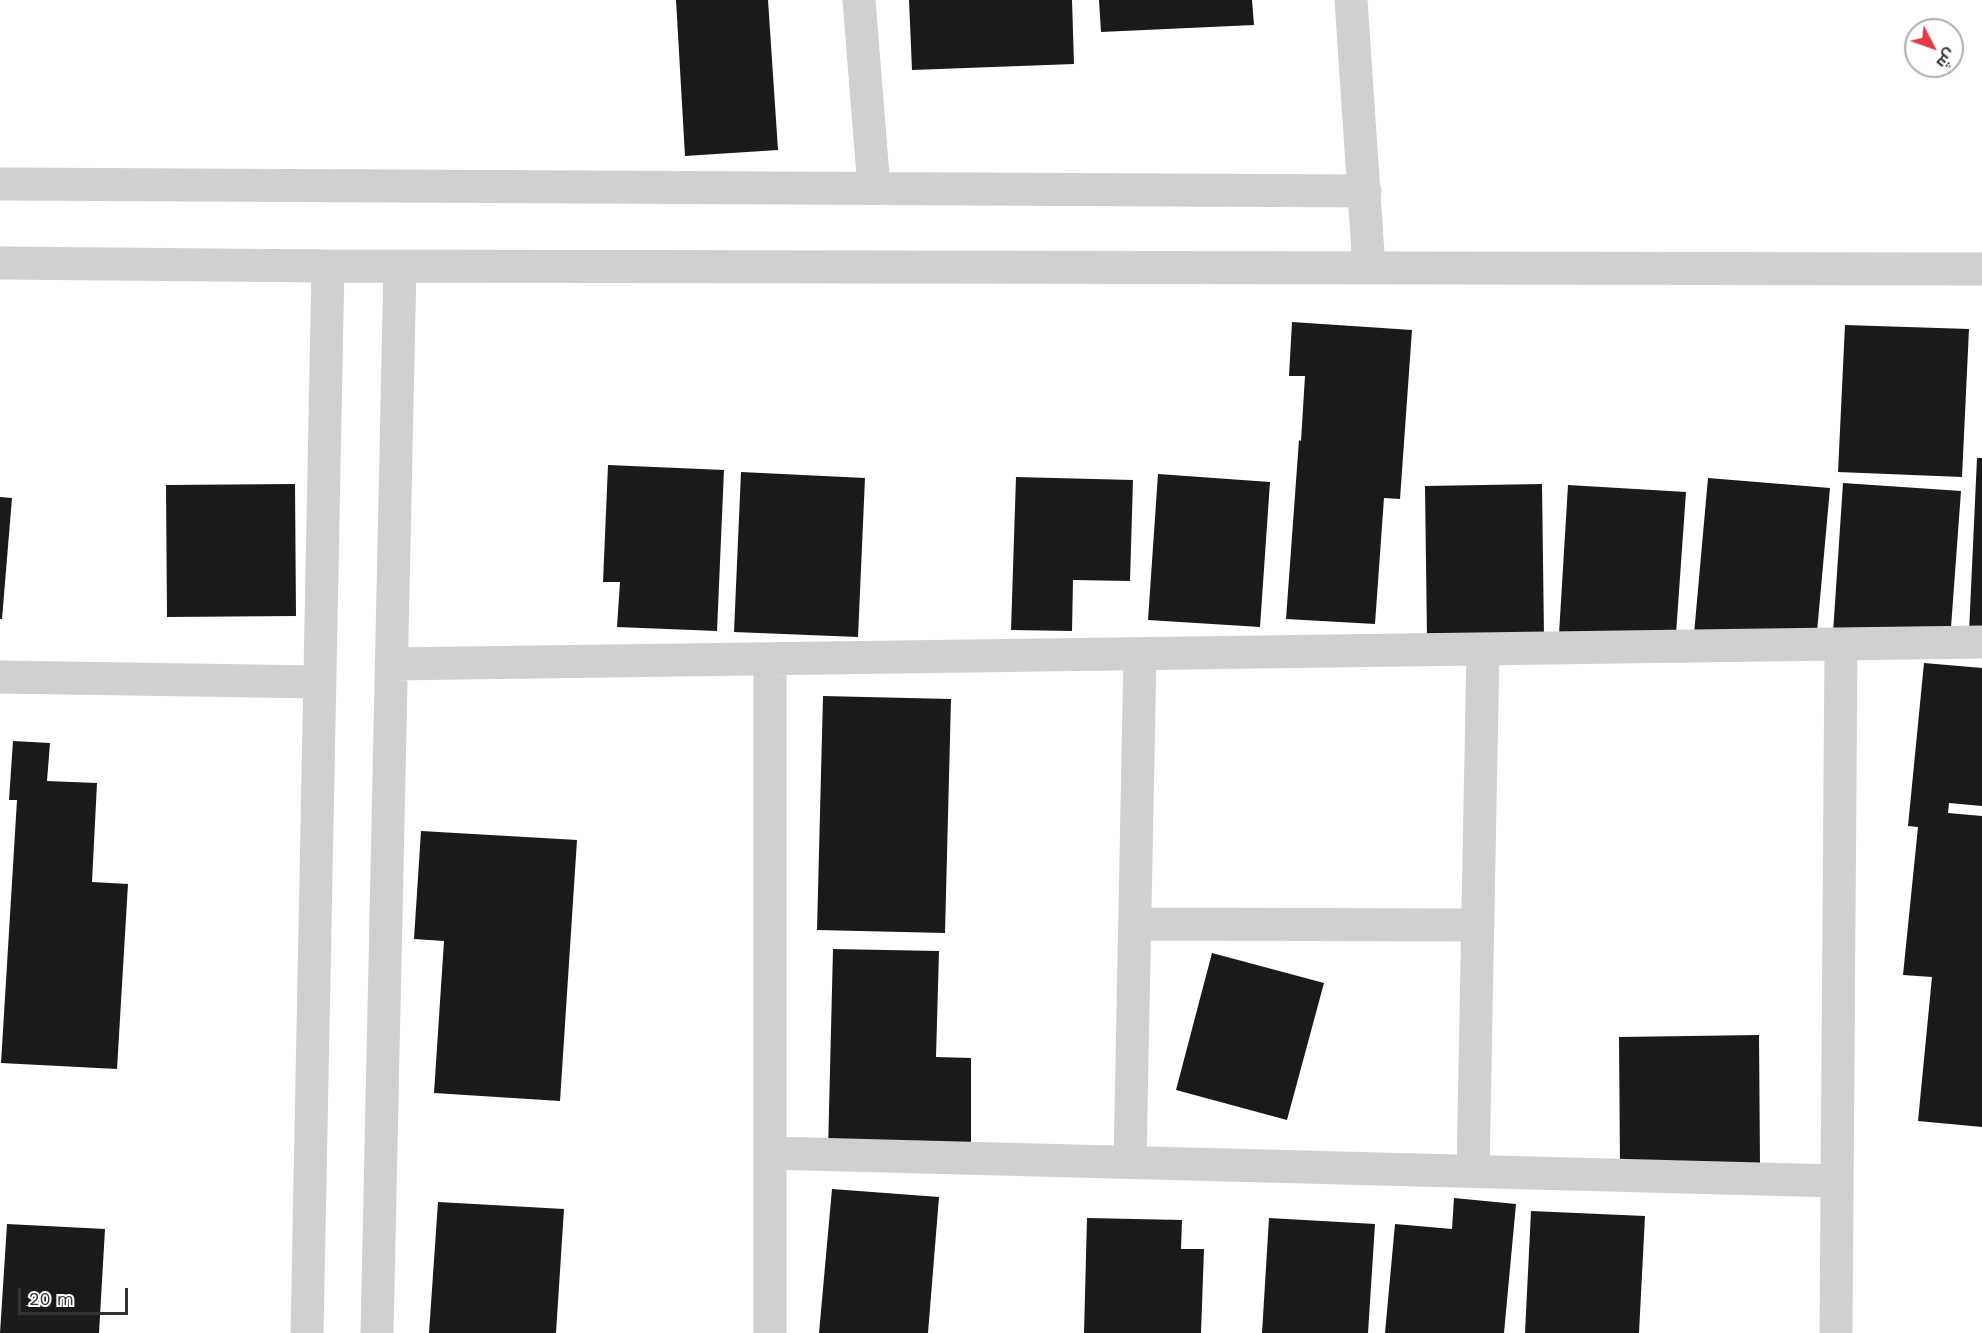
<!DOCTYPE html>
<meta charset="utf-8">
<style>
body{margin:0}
#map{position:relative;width:1982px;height:1333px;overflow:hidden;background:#fff;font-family:"Work Sans",Cairo,sans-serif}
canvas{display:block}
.north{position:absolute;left:1904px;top:18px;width:60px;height:60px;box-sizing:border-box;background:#fff;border:2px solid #adadad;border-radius:50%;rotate:131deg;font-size:16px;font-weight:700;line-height:24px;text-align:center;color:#333}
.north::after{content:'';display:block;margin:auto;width:21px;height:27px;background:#e63946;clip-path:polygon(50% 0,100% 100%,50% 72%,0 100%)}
.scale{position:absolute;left:18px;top:1288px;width:110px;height:27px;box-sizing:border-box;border:3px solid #333;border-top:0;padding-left:8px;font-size:18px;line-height:21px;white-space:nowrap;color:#333;-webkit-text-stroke:4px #fff;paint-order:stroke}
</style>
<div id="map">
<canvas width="1982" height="1333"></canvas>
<div class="north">ش</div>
<div class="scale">20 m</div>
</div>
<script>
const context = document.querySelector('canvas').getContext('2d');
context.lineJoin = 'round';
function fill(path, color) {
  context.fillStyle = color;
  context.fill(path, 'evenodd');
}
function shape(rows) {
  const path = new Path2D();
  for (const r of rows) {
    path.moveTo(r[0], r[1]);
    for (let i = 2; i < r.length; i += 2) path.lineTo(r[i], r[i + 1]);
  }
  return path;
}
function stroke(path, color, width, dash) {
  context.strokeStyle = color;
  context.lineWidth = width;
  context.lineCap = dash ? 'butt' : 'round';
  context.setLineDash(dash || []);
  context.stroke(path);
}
fill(shape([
 [676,0,768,0,778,150,685,156],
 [909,0,1072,0,1074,64,912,70],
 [1099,0,1252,0,1254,25,1101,32],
 [1292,322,1412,330,1400,499,1384,498,1375,624,1286,619,1299,440,1301,441,1305,376,1289,376],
 [1845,325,1969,329,1962,477,1838,472],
 [1977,458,1982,458,1982,633,1969,632],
 [608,465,724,470,717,631,617,627,620,582,603,582],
 [741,472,865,478,858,637,734,632],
 [1158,474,1270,482,1260,627,1148,620],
 [1016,477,1133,480,1130,581,1073,580,1072,631,1011,630],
 [1708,478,1830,488,1816,643,1694,634],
 [1843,483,1961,491,1950,641,1833,633],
 [295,484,296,616,167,617,166,485],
 [1542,484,1544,637,1427,639,1425,486],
 [1568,485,1686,492,1676,634,1559,634],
 [0,497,12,498,2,619,0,619],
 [1924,663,1982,668,1982,806,1949,803,1948,813,1982,816,1982,1127,1918,1121,1932,977,1903,975,1918,827,1908,826],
 [823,696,951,699,945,933,817,930],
 [13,741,50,743,47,781,97,783,92,882,128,884,117,1069,1,1063,17,800,9,800],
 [421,831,577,840,560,1101,434,1093,444,941,414,939],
 [833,949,939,951,936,1057,971,1058,971,1147,828,1151],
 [1212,953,1324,983,1287,1120,1176,1090],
 [1759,1035,1760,1164,1620,1166,1619,1037],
 [832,1189,939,1197,928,1333,819,1333],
 [1454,1198,1516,1204,1504,1333,1385,1333,1395,1224,1452,1229],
 [438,1202,564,1209,556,1333,429,1333],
 [1531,1211,1645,1216,1639,1333,1525,1333],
 [1087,1218,1182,1220,1181,1249,1204,1249,1201,1333,1084,1333],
 [1269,1218,1375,1224,1368,1333,1262,1333],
 [7,1224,105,1229,99,1333,0,1333]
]), '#1a1a1a');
stroke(shape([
 [859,0,874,188],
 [1351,0,1369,268],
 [0,184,1365,191],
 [0,263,328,266,1982,269],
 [770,659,770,1333],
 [391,664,1982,642],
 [0,677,320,682],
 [1135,924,1478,925],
 [770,1153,1837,1181],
 [1130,1162,1140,654],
 [1473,1171,1483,649],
 [307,1333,328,266],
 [377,1333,400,266],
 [1836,1333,1841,644]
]), '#d0d0d0', 33);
</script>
